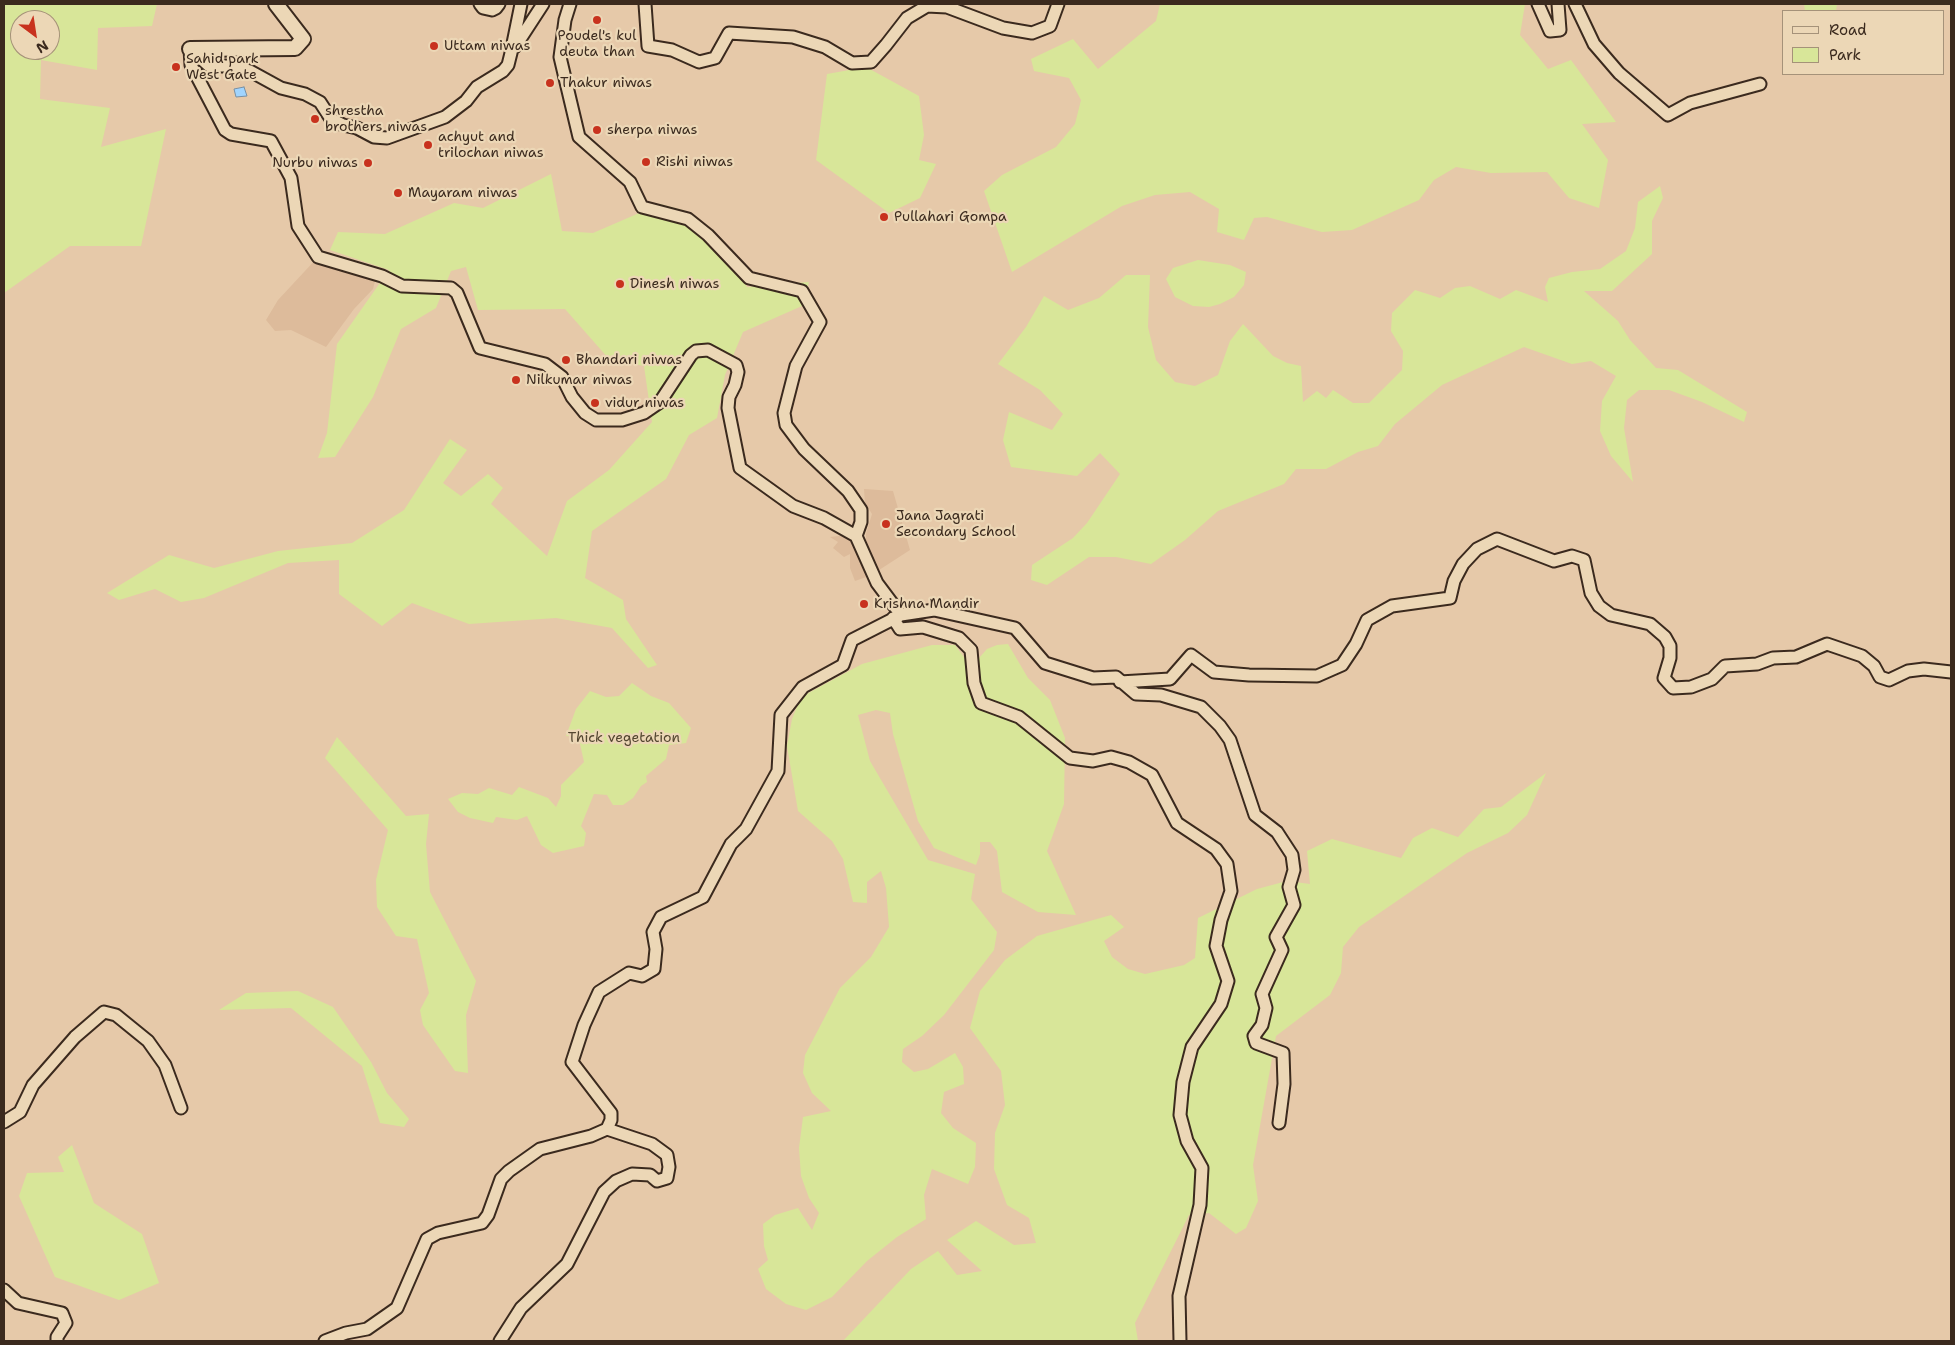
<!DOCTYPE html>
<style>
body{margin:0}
#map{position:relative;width:1955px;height:1345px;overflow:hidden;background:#e6c9a9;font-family:"Shantell Sans",sans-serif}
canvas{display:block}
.frame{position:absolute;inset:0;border:5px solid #3b2a1e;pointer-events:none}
.legend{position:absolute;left:1782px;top:10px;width:162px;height:65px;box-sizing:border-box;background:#ecd7b6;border:1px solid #a59279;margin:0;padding:6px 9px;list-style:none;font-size:15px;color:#3b2a1e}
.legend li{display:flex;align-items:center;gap:10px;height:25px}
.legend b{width:25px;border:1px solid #a59279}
.north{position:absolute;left:10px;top:10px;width:50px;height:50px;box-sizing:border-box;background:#ecd7b6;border:1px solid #a59279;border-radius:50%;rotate:149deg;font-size:14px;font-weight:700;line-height:20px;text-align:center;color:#3b2a1e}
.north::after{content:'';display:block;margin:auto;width:18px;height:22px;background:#c8321e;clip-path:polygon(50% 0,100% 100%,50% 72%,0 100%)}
</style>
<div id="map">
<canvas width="1955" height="1345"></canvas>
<div class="frame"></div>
<ul class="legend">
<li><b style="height:6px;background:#ecd7b6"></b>Road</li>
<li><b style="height:14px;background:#d8e699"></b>Park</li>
</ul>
<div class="north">N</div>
</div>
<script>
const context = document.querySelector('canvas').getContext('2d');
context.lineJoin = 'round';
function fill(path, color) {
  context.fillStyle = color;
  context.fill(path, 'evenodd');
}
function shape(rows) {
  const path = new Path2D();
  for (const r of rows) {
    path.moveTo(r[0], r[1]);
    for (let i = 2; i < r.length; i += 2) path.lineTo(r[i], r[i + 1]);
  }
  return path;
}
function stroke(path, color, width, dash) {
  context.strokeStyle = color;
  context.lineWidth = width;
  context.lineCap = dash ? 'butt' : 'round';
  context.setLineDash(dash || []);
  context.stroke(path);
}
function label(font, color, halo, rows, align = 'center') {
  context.font = font + ' "Shantell Sans",sans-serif';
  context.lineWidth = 4.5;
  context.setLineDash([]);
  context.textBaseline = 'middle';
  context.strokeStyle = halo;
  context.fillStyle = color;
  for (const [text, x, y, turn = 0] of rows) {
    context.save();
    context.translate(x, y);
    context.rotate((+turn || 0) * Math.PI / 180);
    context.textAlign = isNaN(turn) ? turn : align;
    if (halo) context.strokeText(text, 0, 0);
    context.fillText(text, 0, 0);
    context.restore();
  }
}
fill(shape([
 [318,257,376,277,373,289,354,309,326,347,291,330,275,331,266,320,278,300],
 [864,489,893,491,910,550,876,572,866,546,866,534,872,514,865,503],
 [847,535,858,549,869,576,855,581,850,568,850,554,844,557,833,548,838,542,830,537]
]), '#ddbb9b');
fill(shape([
 [4,4,157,4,152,26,98,28,97,70,41,60,40,99,110,108,101,147,166,129,141,246,70,246,4,293],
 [20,20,50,20,50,50,20,50],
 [1160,4,1525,4,1520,35,1548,69,1571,60,1616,122,1582,124,1608,160,1599,208,1569,198,1547,172,1491,173,1456,167,1434,180,1419,200,1352,230,1322,232,1267,217,1254,218,1244,240,1217,232,1219,209,1190,192,1155,195,1122,206,1012,272,984,191,1002,175,1056,147,1075,124,1081,100,1069,78,1034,71,1031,59,1073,39,1098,69,1156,21],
 [1804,4,1837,4,1836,11,1805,11],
 [866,67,919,96,924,135,919,160,936,164,920,198,889,213,816,160,827,74],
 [551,174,562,231,593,233,660,204,686,211,724,242,747,287,809,282,802,306,743,332,725,375,717,418,689,435,666,479,592,531,585,578,623,600,626,619,657,665,648,668,612,628,556,618,469,624,412,603,382,626,339,594,339,560,288,563,204,598,181,602,155,589,119,600,107,593,169,555,214,568,278,551,352,543,404,510,450,439,467,450,443,483,461,496,488,474,503,488,491,504,547,556,567,501,609,470,652,422,644,366,609,359,565,309,478,310,466,267,451,271,436,308,401,329,373,397,335,457,318,458,327,433,337,344,389,270,330,250,338,232,385,234,454,203,483,208],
 [1660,186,1663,198,1652,221,1652,254,1612,291,1584,291,1618,321,1630,340,1656,368,1678,370,1747,412,1744,422,1702,402,1669,390,1639,390,1627,400,1624,428,1633,482,1611,456,1600,431,1602,401,1616,376,1591,361,1572,364,1524,347,1442,385,1395,424,1378,446,1358,452,1326,469,1296,469,1284,484,1218,511,1185,540,1151,564,1116,557,1089,557,1047,585,1031,580,1032,565,1073,538,1087,523,1120,474,1100,453,1077,476,1011,467,1003,440,1009,412,1052,430,1063,414,1040,390,998,364,1026,327,1044,296,1068,310,1099,298,1126,275,1150,275,1148,327,1156,360,1175,382,1195,386,1218,375,1230,341,1243,324,1273,356,1287,363,1301,366,1303,402,1317,391,1326,398,1333,390,1353,403,1369,403,1402,370,1403,351,1391,331,1392,313,1415,290,1440,298,1455,288,1470,286,1500,299,1516,290,1548,302,1545,287,1549,278,1572,272,1600,269,1626,251,1635,228,1638,202],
 [1198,260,1230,265,1246,272,1244,285,1234,297,1220,304,1209,307,1193,306,1175,297,1166,279,1173,268],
 [1008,644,1028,678,1050,700,1065,738,1064,804,1047,851,1076,915,1038,912,1002,892,997,851,990,842,980,842,980,854,976,865,934,848,918,821,893,734,890,713,876,710,858,715,870,761,928,860,975,874,971,899,997,932,994,950,944,1015,922,1036,903,1049,902,1062,914,1072,928,1069,955,1053,963,1067,964,1084,944,1092,941,1113,953,1128,976,1143,975,1167,968,1184,932,1169,924,1195,926,1219,897,1237,867,1261,832,1297,806,1310,786,1304,766,1289,758,1269,768,1260,764,1246,763,1224,775,1215,798,1208,812,1230,819,1213,809,1198,801,1176,799,1148,803,1117,831,1111,812,1093,803,1073,805,1055,840,988,871,957,889,927,886,888,881,871,867,882,867,903,853,902,843,859,832,841,798,811,787,746,792,719,801,697,862,664,932,645,955,645,966,660,968,677,974,675,979,658,987,649,997,645],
 [632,683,651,696,669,703,691,728,686,743,669,745,666,759,646,776,647,782,641,786,633,798,623,805,613,805,607,795,594,794,581,826,586,833,584,846,553,853,541,845,527,816,517,820,496,817,493,823,470,818,458,812,448,799,462,793,478,794,489,788,512,795,519,787,548,798,556,807,561,796,561,785,584,762,580,744,581,737,566,736,576,709,590,691,606,697,619,696],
 [337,737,406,816,429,814,426,844,430,892,476,981,466,1015,468,1073,455,1071,423,1025,420,1010,429,993,417,939,396,936,377,907,376,880,388,830,325,758],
 [1546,773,1527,815,1508,833,1467,853,1359,927,1343,947,1341,973,1330,995,1276,1036,1253,1165,1258,1201,1246,1228,1236,1234,1209,1213,1189,1215,1135,1323,1138,1341,843,1341,911,1269,938,1251,957,1275,982,1271,947,1240,976,1221,1014,1245,1036,1243,1029,1218,1007,1205,994,1169,995,1133,1005,1105,1001,1071,970,1028,980,991,1005,960,1037,936,1111,915,1124,927,1104,941,1112,957,1128,969,1145,974,1184,965,1195,958,1198,918,1257,889,1287,881,1310,884,1307,851,1332,839,1401,858,1413,838,1432,828,1458,837,1484,809,1501,807],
 [298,991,333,1007,371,1062,387,1093,409,1119,404,1127,380,1123,362,1066,291,1008,219,1010,246,993],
 [72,1145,94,1203,142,1234,159,1283,119,1300,55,1277,19,1196,27,1173,64,1172,58,1157]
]), '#d8e699');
const water = shape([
 [244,87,247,96,236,97,234,89,244,87]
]);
fill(water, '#a0d4fe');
stroke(water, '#7890a4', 1);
const minor = shape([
 [480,4,483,8,492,10,496,8,499,4],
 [570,4,565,20,560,57,579,137,630,182,642,207,688,219,708,235,749,278,802,291,820,322,796,366,784,413,786,425,804,449,848,491,861,510,861,522,856,536],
 [645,4,648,46,672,50,699,62,715,58,729,33,793,37,825,47,852,63,871,62,886,45,907,18,927,6,947,7,1003,28,1032,33,1050,26,1058,4],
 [1538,4,1550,31,1560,30,1558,4],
 [1575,4,1594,44,1619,73,1668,115,1690,103,1760,84],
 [515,47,543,4],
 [190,49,191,65,225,130,231,134,271,141,291,178,298,226,318,257,382,276,402,286,451,288,457,293,480,348,545,364,562,377,572,397,585,413,596,420,622,420,644,413,660,402,691,355,696,351,708,350,736,365,738,372,735,385,729,397,728,408,740,468,793,506,824,518,856,536,877,583,901,615],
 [190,49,209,66,233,66,250,71,281,88,305,94,320,102,331,119,343,125,357,128,374,137,387,138,445,117,466,101,477,87,503,71,508,65,511,53,521,4],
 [893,618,900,629,923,627,959,638,971,650,974,683,981,703,1019,717,1070,758,1093,761,1111,757,1129,762,1152,775,1177,823,1216,849,1227,864,1231,891,1221,920,1216,946,1228,981,1221,1004,1192,1047,1183,1082,1180,1115,1187,1141,1202,1168,1200,1205,1179,1296,1180,1341],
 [1120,682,1170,679,1191,655,1214,672,1249,675,1317,676,1342,665,1356,644,1367,620,1392,606,1450,598,1454,581,1463,564,1477,549,1497,539,1554,561,1572,556,1584,560,1591,593,1599,606,1611,615,1650,624,1665,637,1670,646,1670,658,1664,678,1673,688,1691,687,1712,679,1725,666,1757,664,1773,658,1796,657,1827,644,1862,656,1874,666,1880,677,1889,680,1908,671,1924,669,1951,672],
 [4,1122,20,1112,33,1085,75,1037,104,1012,116,1015,148,1041,165,1065,181,1108],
 [4,1290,18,1303,62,1313,66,1323,57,1337,57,1341],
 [325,1341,346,1333,367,1329,397,1308,427,1239,438,1233,482,1223,488,1215,501,1179,509,1171,540,1149,591,1136,607,1129,611,1120,611,1113,572,1062,584,1025,599,992,629,973,642,976,654,969,656,949,653,932,661,917,703,897,731,844,746,829,778,771,781,715,803,687,843,665,852,640,901,615,934,610,1015,628,1045,663,1093,678,1116,677,1136,694,1161,695,1201,707,1220,726,1230,740,1255,815,1277,832,1292,855,1294,870,1289,887,1294,905,1276,937,1282,950,1262,994,1266,1008,1262,1025,1254,1036,1256,1043,1283,1053,1284,1084,1279,1123],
 [500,1341,521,1308,567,1264,604,1192,616,1181,632,1174,650,1175,657,1181,667,1178,669,1167,667,1155,652,1144,607,1129]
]);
const tertiary = shape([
 [190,49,295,48,303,39,276,4]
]);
stroke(minor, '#3b2a1e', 15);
stroke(tertiary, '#3b2a1e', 18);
stroke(minor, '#ecd7b6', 11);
stroke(tertiary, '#ecd7b6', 14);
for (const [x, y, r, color] of [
 [597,20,5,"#c8321e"],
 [434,46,5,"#c8321e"],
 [176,67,5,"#c8321e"],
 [550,83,5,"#c8321e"],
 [315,119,5,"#c8321e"],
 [597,130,5,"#c8321e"],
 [428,145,5,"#c8321e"],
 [646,162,5,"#c8321e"],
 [368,163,5,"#c8321e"],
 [398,193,5,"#c8321e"],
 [884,217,5,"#c8321e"],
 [620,284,5,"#c8321e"],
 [566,360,5,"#c8321e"],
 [516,380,5,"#c8321e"],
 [595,403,5,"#c8321e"],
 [886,524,5,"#c8321e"],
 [864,604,5,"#c8321e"]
]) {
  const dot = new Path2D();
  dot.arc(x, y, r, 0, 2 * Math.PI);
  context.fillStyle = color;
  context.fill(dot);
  stroke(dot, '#ecd7b6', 2);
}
label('14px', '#3b2a1e', '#ecd7b6', [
 ["Poudel's kul",597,36,"center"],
 ["deuta than",597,52,"center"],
 ["Uttam niwas",444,46],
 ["Sahid park",186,59],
 ["West Gate",186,75],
 ["Thakur niwas",560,83],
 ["shrestha",325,111],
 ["brothers niwas",325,127],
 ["sherpa niwas",607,130],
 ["achyut and",438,137],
 ["trilochan niwas",438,153],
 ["Rishi niwas",656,162],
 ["Nurbu niwas",358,163,"right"],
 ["Mayaram niwas",408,193],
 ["Pullahari Gompa",894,217],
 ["Dinesh niwas",630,284],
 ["Bhandari niwas",576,360],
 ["Nilkumar niwas",526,380],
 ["vidur niwas",605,403],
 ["Jana Jagrati",896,516],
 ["Secondary School",896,532],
 ["Krishna Mandir",874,604]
], 'left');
label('14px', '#534630', '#ecd7b6', [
 ["Thick vegetation",624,738]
]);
</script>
